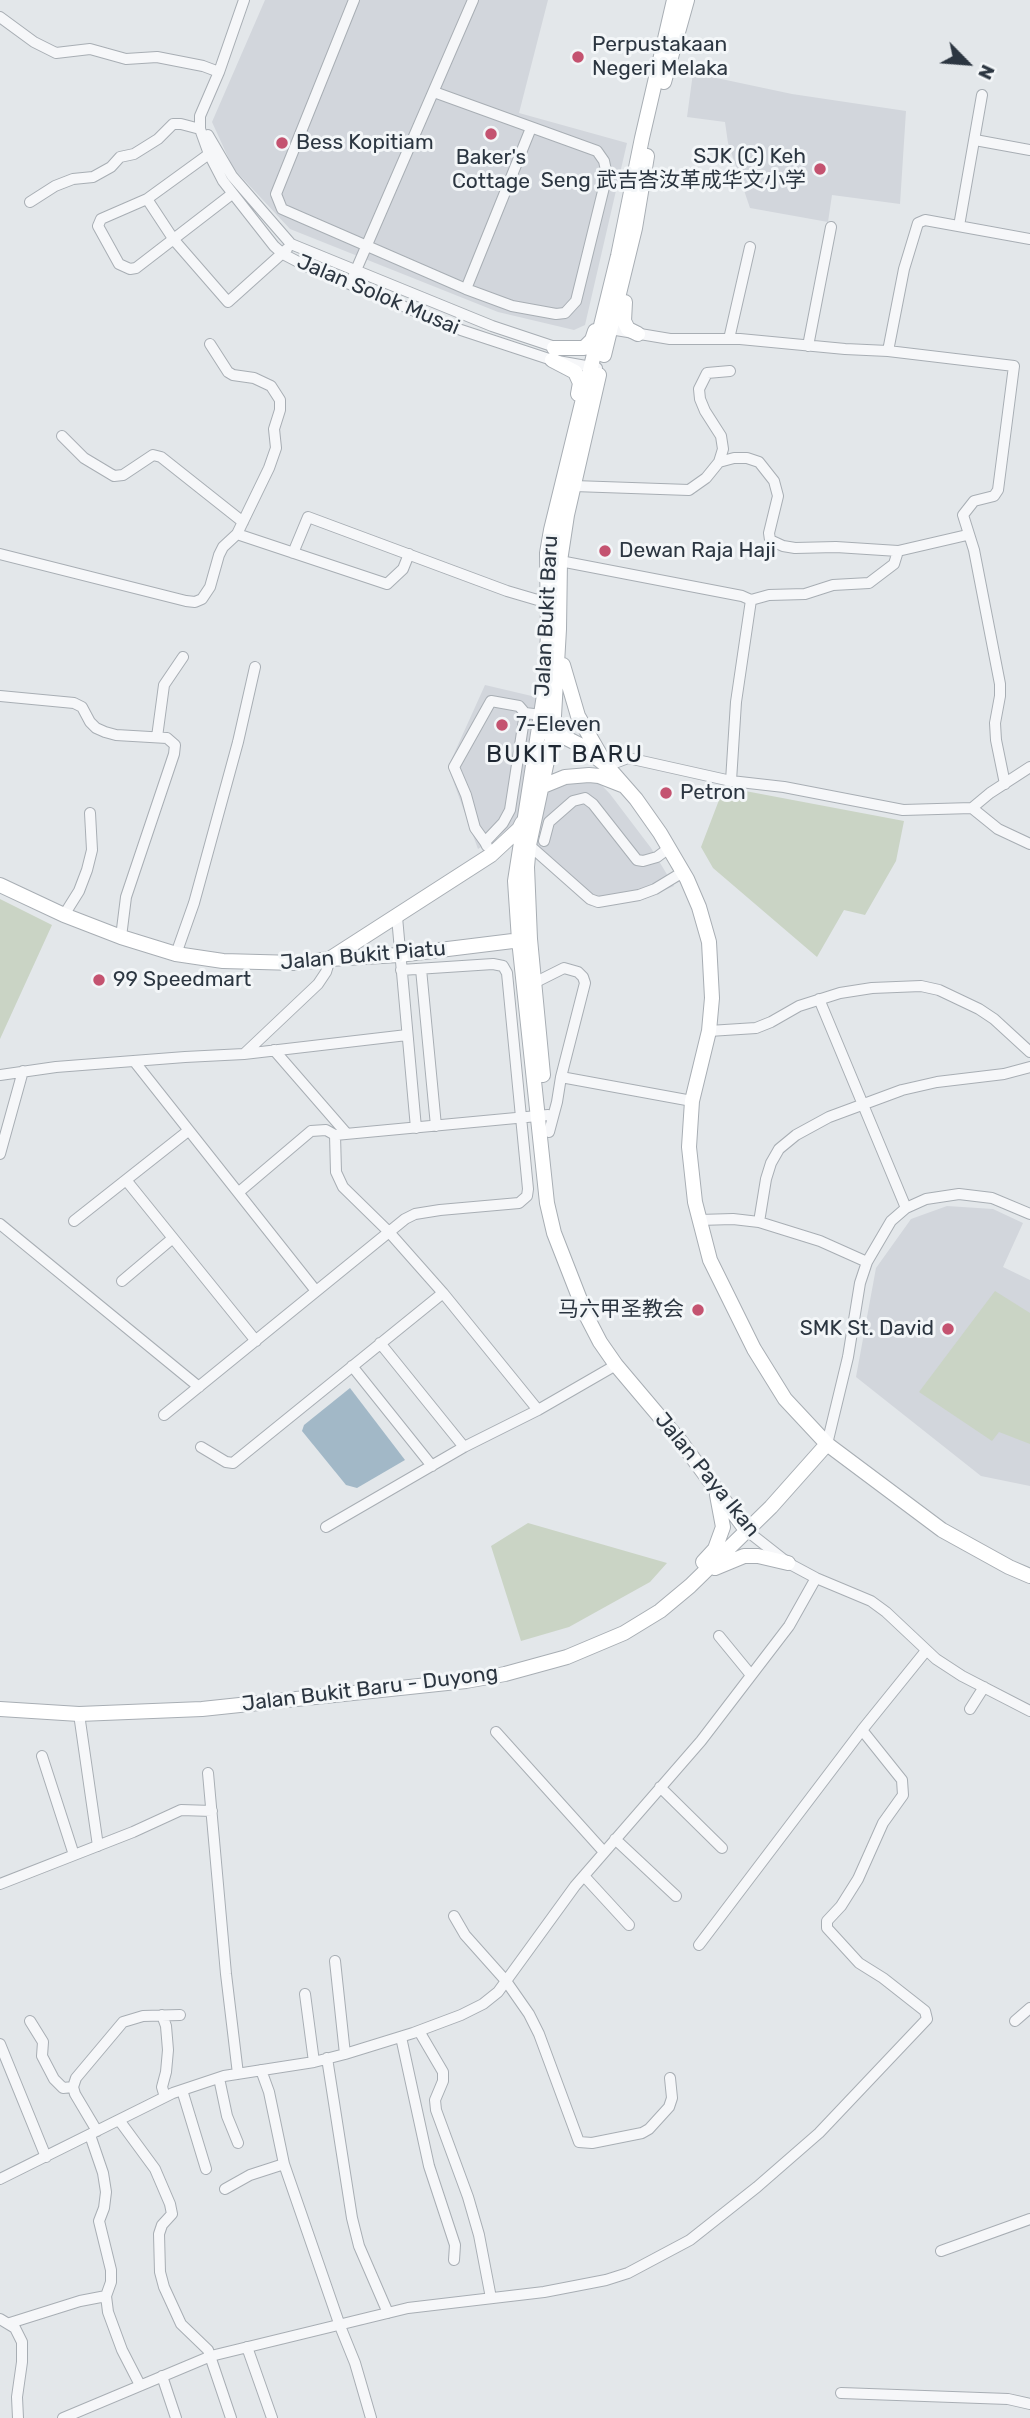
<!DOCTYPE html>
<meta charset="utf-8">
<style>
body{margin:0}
#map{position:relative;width:1030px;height:2418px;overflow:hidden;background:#e3e7ea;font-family:Rubik,sans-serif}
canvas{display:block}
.north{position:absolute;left:932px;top:28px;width:70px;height:70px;-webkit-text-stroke:5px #f3f6f8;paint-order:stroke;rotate:115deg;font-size:19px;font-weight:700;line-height:28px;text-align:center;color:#2c3641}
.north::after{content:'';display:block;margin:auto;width:24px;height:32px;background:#2c3641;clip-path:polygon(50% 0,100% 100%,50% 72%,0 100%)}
</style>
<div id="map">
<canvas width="1030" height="2418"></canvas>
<div class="north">N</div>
</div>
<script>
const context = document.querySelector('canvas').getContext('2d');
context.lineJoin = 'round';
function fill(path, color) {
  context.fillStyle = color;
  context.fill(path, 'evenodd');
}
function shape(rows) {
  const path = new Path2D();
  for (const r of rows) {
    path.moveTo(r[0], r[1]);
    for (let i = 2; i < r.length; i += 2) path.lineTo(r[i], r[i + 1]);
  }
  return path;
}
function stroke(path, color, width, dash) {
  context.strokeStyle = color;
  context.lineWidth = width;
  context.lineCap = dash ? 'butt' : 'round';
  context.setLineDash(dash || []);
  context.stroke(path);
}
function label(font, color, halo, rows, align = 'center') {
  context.font = font + ' Rubik,"Noto Sans SC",sans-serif';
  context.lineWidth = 6;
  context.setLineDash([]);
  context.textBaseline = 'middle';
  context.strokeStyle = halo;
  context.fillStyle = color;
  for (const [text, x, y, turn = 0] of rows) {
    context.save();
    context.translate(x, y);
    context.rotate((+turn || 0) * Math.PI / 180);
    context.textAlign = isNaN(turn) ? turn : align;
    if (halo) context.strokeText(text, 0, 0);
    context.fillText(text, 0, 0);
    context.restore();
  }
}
fill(shape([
 [265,0,548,0,519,113,627,143,585,325,574,330,498,312,290,229,233,168,212,122],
 [693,73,792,94,906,111,900,204,832,195,828,222,750,208,728,143,725,122,687,117],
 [485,685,536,697,525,765,554,780,590,773,610,794,651,848,674,886,642,900,590,906,506,831,478,849,448,767],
 [947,1206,993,1209,1023,1223,1003,1267,1030,1280,1030,1486,981,1476,856,1377,876,1268,911,1219]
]), '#d2d6dc');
fill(shape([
 [724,787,904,821,896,861,865,915,844,910,817,957,713,868,701,847],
 [0,899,52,925,0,1039],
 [995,1291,1030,1313,1030,1444,999,1432,992,1441,919,1392],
 [528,1523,667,1563,650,1582,569,1627,521,1641,491,1546]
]), '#cad4c5');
fill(shape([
 [350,1388,405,1460,357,1488,346,1485,302,1431,304,1425]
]), '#a2b8c7');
const minor = shape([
 [244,0,219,72,200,116,200,129,209,154,223,181,274,246,283,254,308,267,461,330,552,360,597,368],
 [354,0,276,194,282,209,466,289,512,306,556,314,565,313,576,301,607,175,604,161,597,151,434,92],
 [0,17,34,42,56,53,90,49,126,59,157,57,203,66,219,72],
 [208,135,232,176,291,244,492,326,561,349],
 [975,140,1030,150],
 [209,154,147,199,101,219,98,226,119,264,130,269,136,268,232,194],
 [147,199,174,240,228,302,287,249],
 [30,202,55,186,73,179,93,177,111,167,120,157,134,154,158,139,173,124,181,124,200,129],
 [959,226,982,95],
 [353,277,473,0],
 [466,289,531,128],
 [604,328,670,339,740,339,845,349,888,351,1014,366,998,490,994,496,974,501,963,515,974,550,1000,684,1000,696,995,723,996,740,1005,784],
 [729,339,750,247],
 [808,346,831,227],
 [888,351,904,269,918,223,925,220,1030,239],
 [62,436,84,458,114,476,123,475,153,455,161,457,243,522],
 [719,462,723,449,721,436,705,411,700,399,699,389,707,373,730,371],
 [574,486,689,490,706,478,719,462,734,458,747,458,759,462,774,481,778,496,769,533,770,540,783,546,795,548,836,547,898,551,967,535],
 [237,534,387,584,403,569,409,554],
 [293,553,308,517,507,591,541,601,554,601],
 [0,554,186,601,195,602,202,599,210,587,219,555,223,547,237,534,269,468,276,448,274,429,280,410,280,400,271,386,254,378,233,375,228,372,210,344],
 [560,561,742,596,751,600],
 [0,696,74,703,82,707,90,722,96,728,105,732,116,735,167,738,175,745,174,754,126,897,121,937],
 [157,737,164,685,183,657],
 [607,766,628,758,731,781,784,787,903,810,972,808,998,829,1030,844],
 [731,781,736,702,751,600,769,595,805,594,833,585,869,583,894,564,898,551],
 [972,808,990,793,1030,767],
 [544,841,549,822,573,801,585,798,593,804,637,860,643,861,657,857,669,848],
 [485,842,475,828,466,795,454,767,491,701,519,706,525,713],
 [529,845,590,899,598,902,639,895,655,889,683,872],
 [487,846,485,842,503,823,510,810,525,713,542,715],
 [64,915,79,891,87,870,92,850,90,813],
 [397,917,416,1128],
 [176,954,194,903,238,742,255,667],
 [421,969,436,1126],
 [530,985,564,968,578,972,583,977,585,983,561,1077,557,1102,549,1132],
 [819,999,906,1208],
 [709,1031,756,1028,771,1022,799,1006,840,993,872,988,921,986,939,990,979,1009,994,1019,1030,1052],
 [274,1050,347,1134],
 [244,1054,318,984,326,972,330,959],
 [134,1061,316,1291],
 [0,1075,56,1067,185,1057,244,1054,407,1035],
 [561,1077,692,1101],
 [335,1135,336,1172,343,1187,389,1232,443,1293,538,1410],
 [0,1154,23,1071],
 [126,1180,256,1341],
 [239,1192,311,1131,326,1130,335,1135,548,1115],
 [699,1220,733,1219,759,1222],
 [74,1221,188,1131],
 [0,1224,199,1387],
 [867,1262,820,1241,759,1222,766,1179,771,1163,779,1149,796,1135,829,1117,902,1090,937,1082,1004,1074,1030,1067],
 [122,1281,173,1238],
 [380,1343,464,1447],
 [352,1366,432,1466],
 [164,1415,405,1219,415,1214,440,1210,519,1203,527,1196,528,1189,507,973,503,966,493,964,401,970],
 [827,1444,848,1357,860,1283,867,1262,891,1221,906,1208,926,1199,959,1194,992,1198,1030,1214],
 [201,1447,226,1462,233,1463,443,1293],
 [326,1527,464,1447,538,1410,616,1365],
 [746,1530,788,1563,816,1578,871,1601,886,1612,936,1659,962,1676,1030,1711],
 [719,1636,751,1675],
 [970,1709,984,1687],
 [79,1714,98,1846],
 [496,1732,604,1852],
 [42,1756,74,1855],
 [208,1773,226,1974,238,2074],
 [660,1787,722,1848],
 [615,1839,676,1896],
 [584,1876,629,1925],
 [0,1884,133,1832,181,1810,212,1811],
 [454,1916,465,1935,506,1981,529,2014,539,2034,579,2142,592,2143,642,2133,649,2129,669,2107,672,2098,670,2078],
 [699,1945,862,1730,925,1652],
 [335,1961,345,2054],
 [305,1994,314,2062],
 [162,2015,166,2026,168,2050,166,2072,162,2087,165,2097],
 [30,2021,43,2042,42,2056,54,2079,63,2088,73,2087],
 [1015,2021,1030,2008],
 [419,2031,443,2072,443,2081,435,2100,436,2110,468,2197,479,2235,491,2298],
 [401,2037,429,2166,455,2245,454,2260],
 [0,2044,46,2157],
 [327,2058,352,2218,359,2246,388,2313],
 [261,2070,269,2092,284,2164,340,2326,355,2363,371,2418],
 [219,2078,227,2116,238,2143],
 [182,2090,206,2169],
 [119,2120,155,2169,170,2204,172,2214,162,2225,159,2234,160,2272,164,2287,181,2324,208,2350,231,2418],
 [97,2131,75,2094,73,2087,76,2078,123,2022,143,2016,180,2015],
 [90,2135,103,2173,106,2192,104,2208,99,2221,111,2270,111,2282,106,2296,108,2312,122,2350,140,2385],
 [0,2179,173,2093,224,2076,314,2062,345,2054,413,2033,461,2015,483,2004,498,1992,506,1981,575,1886,701,1741,789,1626,816,1578],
 [225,2189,250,2175,284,2164],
 [941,2251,1030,2219],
 [0,2319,15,2328,22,2342,22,2362,17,2397,18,2418],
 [10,2323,80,2301,106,2296],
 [247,2347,272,2418],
 [162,2376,176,2418],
 [841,2393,1008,2399,1030,2404],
 [63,2418,211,2356,408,2308,544,2292,606,2280,628,2273,690,2240,757,2187,819,2133,927,2019,925,2011,883,1978,859,1963,827,1928,827,1921,841,1906,858,1879,883,1823,903,1795,902,1780,862,1730]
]);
const secondary = shape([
 [674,0,642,138,618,256,551,530,547,553,548,635,544,695,515,881,519,940,547,1203,554,1233,586,1315,600,1342,616,1365,681,1442,746,1530],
 [664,82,687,0],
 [625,302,624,321,628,329,638,334],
 [554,348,584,348,592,340,595,331],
 [604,355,635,228,647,156],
 [552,360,575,372,580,383,578,394],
 [563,665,578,716,601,756],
 [545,732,566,738,580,745,607,766,636,799,660,833,687,879,699,907,709,942,712,998,709,1031,692,1101,689,1147,695,1202,710,1260,754,1349,785,1399,827,1444,942,1530,1009,1567,1030,1576],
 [543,786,565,777,589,775,599,776,622,785],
 [0,885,64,915,121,937,176,954,223,961,296,963,330,959,399,955,529,939],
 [331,958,491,855,519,829,522,823],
 [543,1075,530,939,527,867,529,845,553,733,559,629,560,561,567,515,599,375],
 [703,1562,715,1549,723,1527,717,1495],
 [715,1568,744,1556,758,1556,788,1563],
 [0,1709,79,1714,202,1709,466,1681,505,1674,567,1657,624,1633,660,1611,690,1586,771,1507,827,1444]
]);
stroke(minor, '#a8aeb4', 12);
stroke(secondary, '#a8aeb4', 16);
stroke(minor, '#f6f7f9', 10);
stroke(secondary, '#fff', 14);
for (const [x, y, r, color] of [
 [578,57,7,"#c45370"],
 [491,134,7,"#c45370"],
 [282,143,7,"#c45370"],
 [820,169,7,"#c45370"],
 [605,551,7,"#c45370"],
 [502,725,7,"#c45370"],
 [666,793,7,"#c45370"],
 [99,980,7,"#c45370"],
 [698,1310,7,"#c45370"],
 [948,1329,7,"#c45370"]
]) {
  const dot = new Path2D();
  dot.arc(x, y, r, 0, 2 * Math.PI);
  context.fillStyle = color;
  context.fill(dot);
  stroke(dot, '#f3f6f8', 2.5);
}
label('21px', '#2c3641', '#f3f6f8', [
 ["Perpustakaan",592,45],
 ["Negeri Melaka",592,69],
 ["Bess Kopitiam",296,143],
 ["SJK (C) Keh",806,157,"right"],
 ["Seng 武吉峇汝革成华文小学",806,181,"right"],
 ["Baker's",491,158,"center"],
 ["Cottage",491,182,"center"],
 ["Dewan Raja Haji",619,551],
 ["7-Eleven",516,725],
 ["Petron",680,793],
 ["99 Speedmart",113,980],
 ["马六甲圣教会",684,1310,"right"],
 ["SMK St. David",934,1329,"right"]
], 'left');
label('21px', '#2c3641', '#f3f6f8', [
 ["Jalan Solok Musai",378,295,23],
 ["Jalan Bukit Baru",547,616,-87],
 ["Jalan Bukit Piatu",363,956,-5],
 ["Jalan Paya Ikan",707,1475,51],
 ["Jalan Bukit Baru - Duyong",370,1689,-7]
]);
context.letterSpacing = '2px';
label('24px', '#1e2732', '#f3f6f8', [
 ["BUKIT BARU",565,755]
]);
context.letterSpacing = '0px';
</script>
